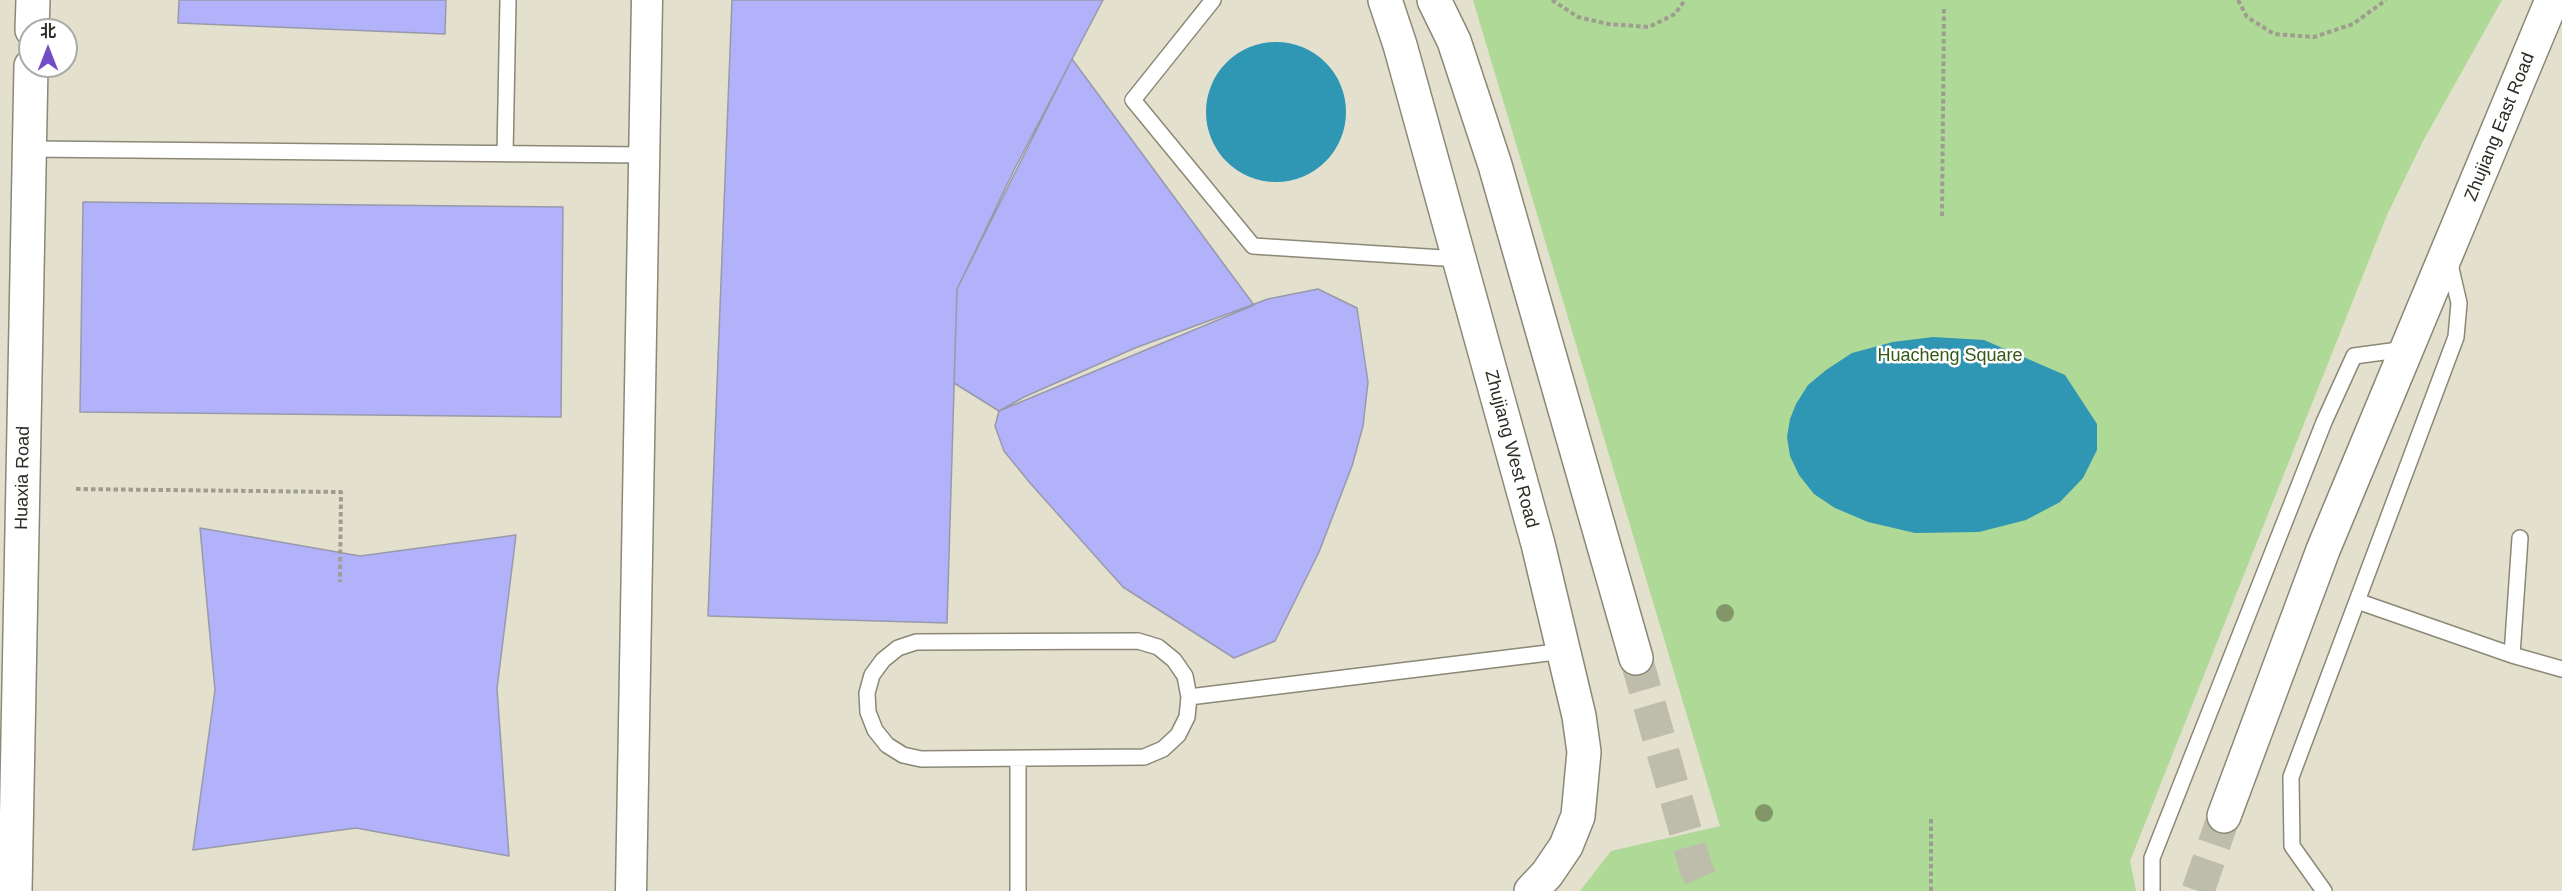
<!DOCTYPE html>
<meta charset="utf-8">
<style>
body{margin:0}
#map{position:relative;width:2562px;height:891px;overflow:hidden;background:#e3e0cd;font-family:Helvetica,"Noto Sans SC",sans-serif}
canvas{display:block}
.north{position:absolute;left:18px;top:18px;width:60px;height:60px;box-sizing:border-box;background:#fff;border:2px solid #abaaa7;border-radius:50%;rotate:0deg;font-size:16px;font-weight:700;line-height:24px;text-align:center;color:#2c2b24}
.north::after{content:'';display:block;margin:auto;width:21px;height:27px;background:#724dc6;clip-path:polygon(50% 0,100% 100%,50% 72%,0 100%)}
</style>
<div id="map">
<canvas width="2562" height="891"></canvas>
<div class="north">北</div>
</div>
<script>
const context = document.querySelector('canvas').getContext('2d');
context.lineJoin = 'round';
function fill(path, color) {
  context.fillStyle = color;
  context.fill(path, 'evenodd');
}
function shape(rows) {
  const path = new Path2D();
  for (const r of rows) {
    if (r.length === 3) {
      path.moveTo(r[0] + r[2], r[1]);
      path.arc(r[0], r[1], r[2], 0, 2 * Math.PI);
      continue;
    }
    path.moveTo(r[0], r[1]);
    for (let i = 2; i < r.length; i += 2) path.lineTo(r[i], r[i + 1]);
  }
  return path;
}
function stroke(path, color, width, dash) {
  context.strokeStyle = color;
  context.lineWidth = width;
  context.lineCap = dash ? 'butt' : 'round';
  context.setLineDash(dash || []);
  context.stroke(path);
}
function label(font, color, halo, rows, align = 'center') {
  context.font = font + ' Helvetica,sans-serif';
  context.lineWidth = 5;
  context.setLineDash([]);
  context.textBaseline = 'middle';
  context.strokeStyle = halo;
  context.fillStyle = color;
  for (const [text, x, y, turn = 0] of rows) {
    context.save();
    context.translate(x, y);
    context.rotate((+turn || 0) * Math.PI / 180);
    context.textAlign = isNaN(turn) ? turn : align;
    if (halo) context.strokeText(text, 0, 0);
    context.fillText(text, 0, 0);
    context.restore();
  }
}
fill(shape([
 [1473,0,2502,0,2423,141,2387,215,2130,861,2136,891,1580,891,1611,851,1720,826]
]), '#afd997');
fill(shape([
 [1276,112,70],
 [1933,337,1984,340,2065,375,2097,424,2097,450,2083,478,2060,502,2026,520,1979,532,1915,533,1868,522,1835,508,1814,494,1799,475,1790,456,1787,437,1790,419,1796,404,1808,385,1826,370,1852,353,1893,342]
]), '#2f96b3');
const building = shape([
 [179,0,446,0,445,34,178,23,179,0],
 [732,0,1103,0,1015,168,957,289,947,623,708,616,732,0],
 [1072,59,1254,305,999,411,954,383,957,289,1072,59],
 [83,202,563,207,561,417,80,412,83,202],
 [1318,289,1357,308,1368,382,1363,426,1352,466,1319,552,1275,641,1234,658,1123,587,1030,483,1004,451,995,426,999,411,1024,397,1135,348,1268,299,1318,289],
 [200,528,360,556,516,535,497,689,509,856,356,828,193,850,215,690,200,528]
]);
fill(building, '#b1b2f9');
stroke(building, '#9899ab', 1.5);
stroke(shape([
 [1636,658,1696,868,1706,891],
 [2198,891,2224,816]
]), '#bebcab', 33, [33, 16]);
const service = shape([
 [1213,0,1133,100,1253,246,1459,259],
 [30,149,644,155],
 [505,154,508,0],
 [2357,601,2512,655,2562,669],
 [1138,641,1158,647,1174,660,1185,676,1189,697,1187,717,1178,735,1163,749,1144,757,921,759,903,755,887,745,875,730,868,712,867,693,872,675,883,660,898,648,916,642,1138,641],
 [2512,655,2520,538],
 [1189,697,1564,651],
 [1018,759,1018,891],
 [2152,891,2152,858,2324,422,2354,356,2406,349],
 [2324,891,2292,846,2291,777,2456,337,2459,303,2449,260]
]);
const minor = shape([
 [631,891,647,0]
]);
const secondary = shape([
 [1385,0,1400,45,1538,544,1579,716,1584,752,1578,816,1566,846,1547,874,1531,891],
 [1434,0,1454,41,1495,165,1636,658],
 [32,30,33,0],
 [2224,816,2323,550,2552,0],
 [15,891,31,66]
]);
stroke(service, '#8b8876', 18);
stroke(minor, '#8b8876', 33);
stroke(secondary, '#8b8876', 36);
stroke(shape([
 [1552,0,1578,17,1608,24,1649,27,1675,14,1685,0],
 [2238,0,2247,17,2274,34,2314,37,2353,24,2386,0],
 [1942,216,1944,8],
 [76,489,341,492,340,582],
 [1931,891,1931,819]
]), '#9f9d8f', 4, [4.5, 3]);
stroke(service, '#fff', 15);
stroke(minor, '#fff', 30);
stroke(secondary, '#fff', 33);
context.fillStyle = '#829668';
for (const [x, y] of [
 [1725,613],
 [1764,813]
]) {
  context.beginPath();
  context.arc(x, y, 9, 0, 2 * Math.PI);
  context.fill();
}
label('18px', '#2c2b24', '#fff', [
 ["Zhujiang East Road",2500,127,-68],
 ["Zhujiang West Road",1511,449,75],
 ["Huaxia Road",23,478,-89]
]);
label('18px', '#335916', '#fff', [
 ["Huacheng Square",1950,356]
]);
</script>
